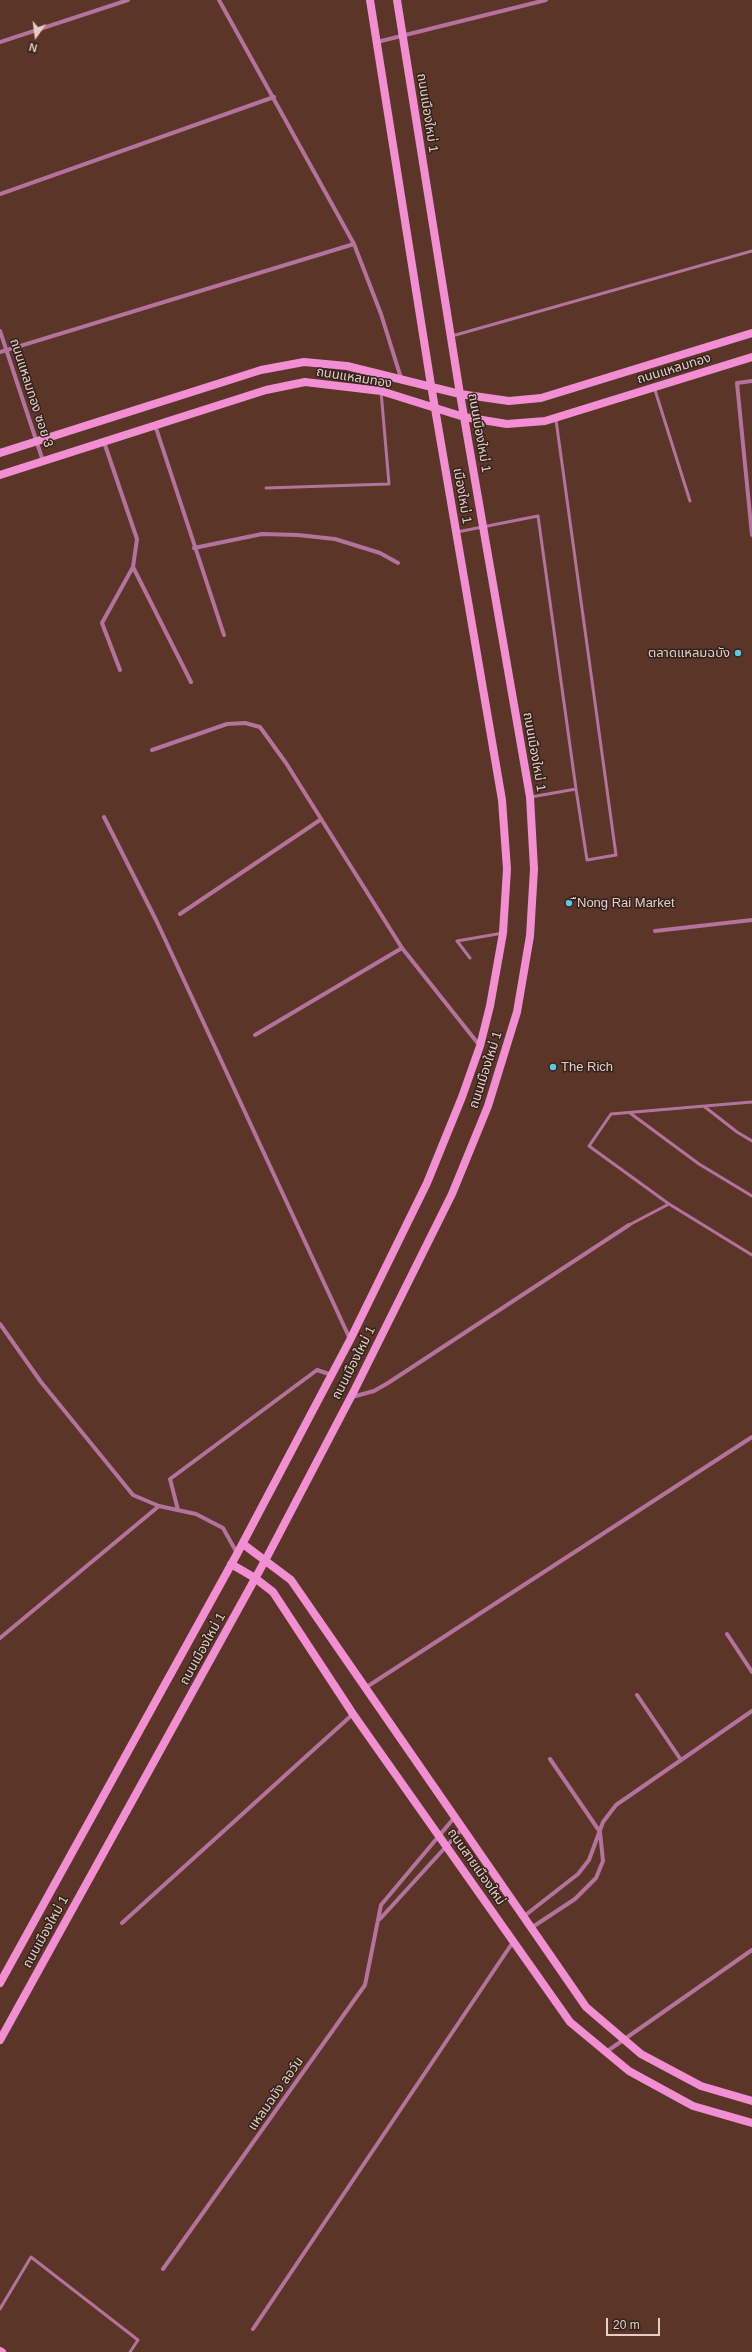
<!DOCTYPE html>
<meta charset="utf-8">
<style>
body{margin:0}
#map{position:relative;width:752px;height:2352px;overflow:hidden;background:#5a3528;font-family:Arial,sans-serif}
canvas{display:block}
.north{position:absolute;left:16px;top:16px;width:40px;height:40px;-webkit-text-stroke:3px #33221c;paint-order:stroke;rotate:194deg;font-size:11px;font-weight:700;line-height:16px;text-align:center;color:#e6cec6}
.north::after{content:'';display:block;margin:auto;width:14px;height:18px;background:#e6cec6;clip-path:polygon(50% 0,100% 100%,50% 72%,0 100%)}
.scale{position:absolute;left:606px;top:2318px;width:54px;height:18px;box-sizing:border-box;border:2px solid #e6cec6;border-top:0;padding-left:5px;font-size:12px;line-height:14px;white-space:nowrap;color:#e6cec6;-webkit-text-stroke:3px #33221c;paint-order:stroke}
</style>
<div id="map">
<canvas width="752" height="2352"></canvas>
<div class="north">N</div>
<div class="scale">20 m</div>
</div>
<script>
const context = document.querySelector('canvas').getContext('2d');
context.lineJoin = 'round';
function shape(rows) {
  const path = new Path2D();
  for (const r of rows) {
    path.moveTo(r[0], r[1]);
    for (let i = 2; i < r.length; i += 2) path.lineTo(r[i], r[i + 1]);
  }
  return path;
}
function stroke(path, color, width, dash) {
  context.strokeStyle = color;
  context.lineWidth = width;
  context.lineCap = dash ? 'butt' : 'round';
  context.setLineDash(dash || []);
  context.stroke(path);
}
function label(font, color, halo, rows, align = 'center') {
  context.font = font + ' Arial,"Noto Sans Thai",sans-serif';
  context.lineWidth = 3;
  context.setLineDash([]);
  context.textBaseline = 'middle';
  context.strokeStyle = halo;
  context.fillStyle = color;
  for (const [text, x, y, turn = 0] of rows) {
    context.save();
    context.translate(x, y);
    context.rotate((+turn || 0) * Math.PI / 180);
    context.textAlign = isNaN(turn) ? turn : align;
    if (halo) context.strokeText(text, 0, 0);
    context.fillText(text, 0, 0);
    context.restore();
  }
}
stroke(shape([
 [452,336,752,251],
 [654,387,690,501],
 [266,488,389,484,381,391],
 [457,532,538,516,576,789],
 [531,797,576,789,587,860,616,855,556,420],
 [470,958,457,941,503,933],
 [752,1102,611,1114,589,1146,669,1204,752,1255],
 [705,1107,737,1132,752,1141],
 [630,1113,699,1164,752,1196],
 [629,1225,669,1204],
 [0,2309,31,2257,138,2340,130,2352]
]), '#b3739d', 3);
stroke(shape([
 [219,0,354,244,381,314,401,378],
 [0,42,128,0],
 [377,42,546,0],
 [0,194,274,97],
 [0,331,43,461],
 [0,352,354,244],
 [752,381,737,383,752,535],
 [155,425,224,635],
 [104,442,137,539,133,567,191,682],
 [194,548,262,534,298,535,335,539,380,553,398,563],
 [120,670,102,623,133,567],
 [152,750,227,724,245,723,260,727,286,763,402,948,480,1046],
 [104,817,157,922,350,1339],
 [180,914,320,820],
 [655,931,752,920],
 [255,1035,402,948],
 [0,1324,41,1382,133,1495,159,1506,196,1514,223,1528,237,1553],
 [352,1397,374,1391,388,1383,629,1225],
 [178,1510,170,1479,317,1370,332,1375],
 [727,1634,752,1672],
 [0,1638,159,1506],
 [365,1688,752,1437],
 [637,1695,681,1760],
 [523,1917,578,1874,589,1860,603,1822,616,1805,752,1711],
 [380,1919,462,1829],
 [122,1923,353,1714],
 [531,1928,575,1899,596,1878,603,1861,600,1832,550,1759],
 [606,2052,752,1950],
 [163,2269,365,1985,381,1905,454,1818],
 [253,2329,513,1942]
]), '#b3739d', 4);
stroke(shape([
 [0,453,261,370,304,362,347,366,460,394,509,401,541,398,752,333],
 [0,475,266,390,305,382,381,391,464,417,507,424,545,421,752,357],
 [243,1544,291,1580,586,2007,641,2054,701,2086,752,2101],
 [231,1564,255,1578,273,1592,353,1714,570,2022,629,2071,693,2106,752,2123],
 [0,1983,237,1554,350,1340,427,1183,462,1097,480,1046,490,1006,503,933,507,869,502,800,431,385,370,0],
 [0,2040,267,1557,354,1391,452,1194,488,1106,517,1012,530,936,534,869,530,797,460,394,397,0],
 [0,2351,2,2352]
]), '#f28ed2', 8);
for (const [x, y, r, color] of [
 [738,653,4,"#5cc7e7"],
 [569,903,4,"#5cc7e7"],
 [553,1067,4,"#5cc7e7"]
]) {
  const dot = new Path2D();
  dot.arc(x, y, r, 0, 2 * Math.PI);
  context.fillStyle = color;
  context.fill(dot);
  stroke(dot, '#33221c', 1.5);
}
label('13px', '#e6cec6', '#33221c', [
 ["ถนนเมืองใหม่ 1",427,113,81],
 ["ถนนแหลมทอง",674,369,-17],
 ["ถนนแหลมทอง",354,378,9],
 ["ถนนแหลมทอง ซอย 3",31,393,72],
 ["ถนนเมืองใหม่ 1",479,433,80],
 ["เมืองใหม่ 1",462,496,80],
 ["ถนนเมืองใหม่ 1",534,752,80],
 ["ถนนเมืองใหม่ 1",486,1070,-72],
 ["ถนนเมืองใหม่ 1",354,1363,-63],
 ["ถนนเมืองใหม่ 1",203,1649,-61],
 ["ถนนสายเมืองใหม่",476,1867,55],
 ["ถนนเมืองใหม่ 1",46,1932,-61],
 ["แหลมฉบัง ลอว์น",276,2094,-55]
]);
label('13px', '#e6cec6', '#33221c', [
 ["ตลาดแหลมฉบัง",730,653,"right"],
 ["ืNong Rai Market",577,903],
 ["The Rich",561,1067]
], 'left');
</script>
